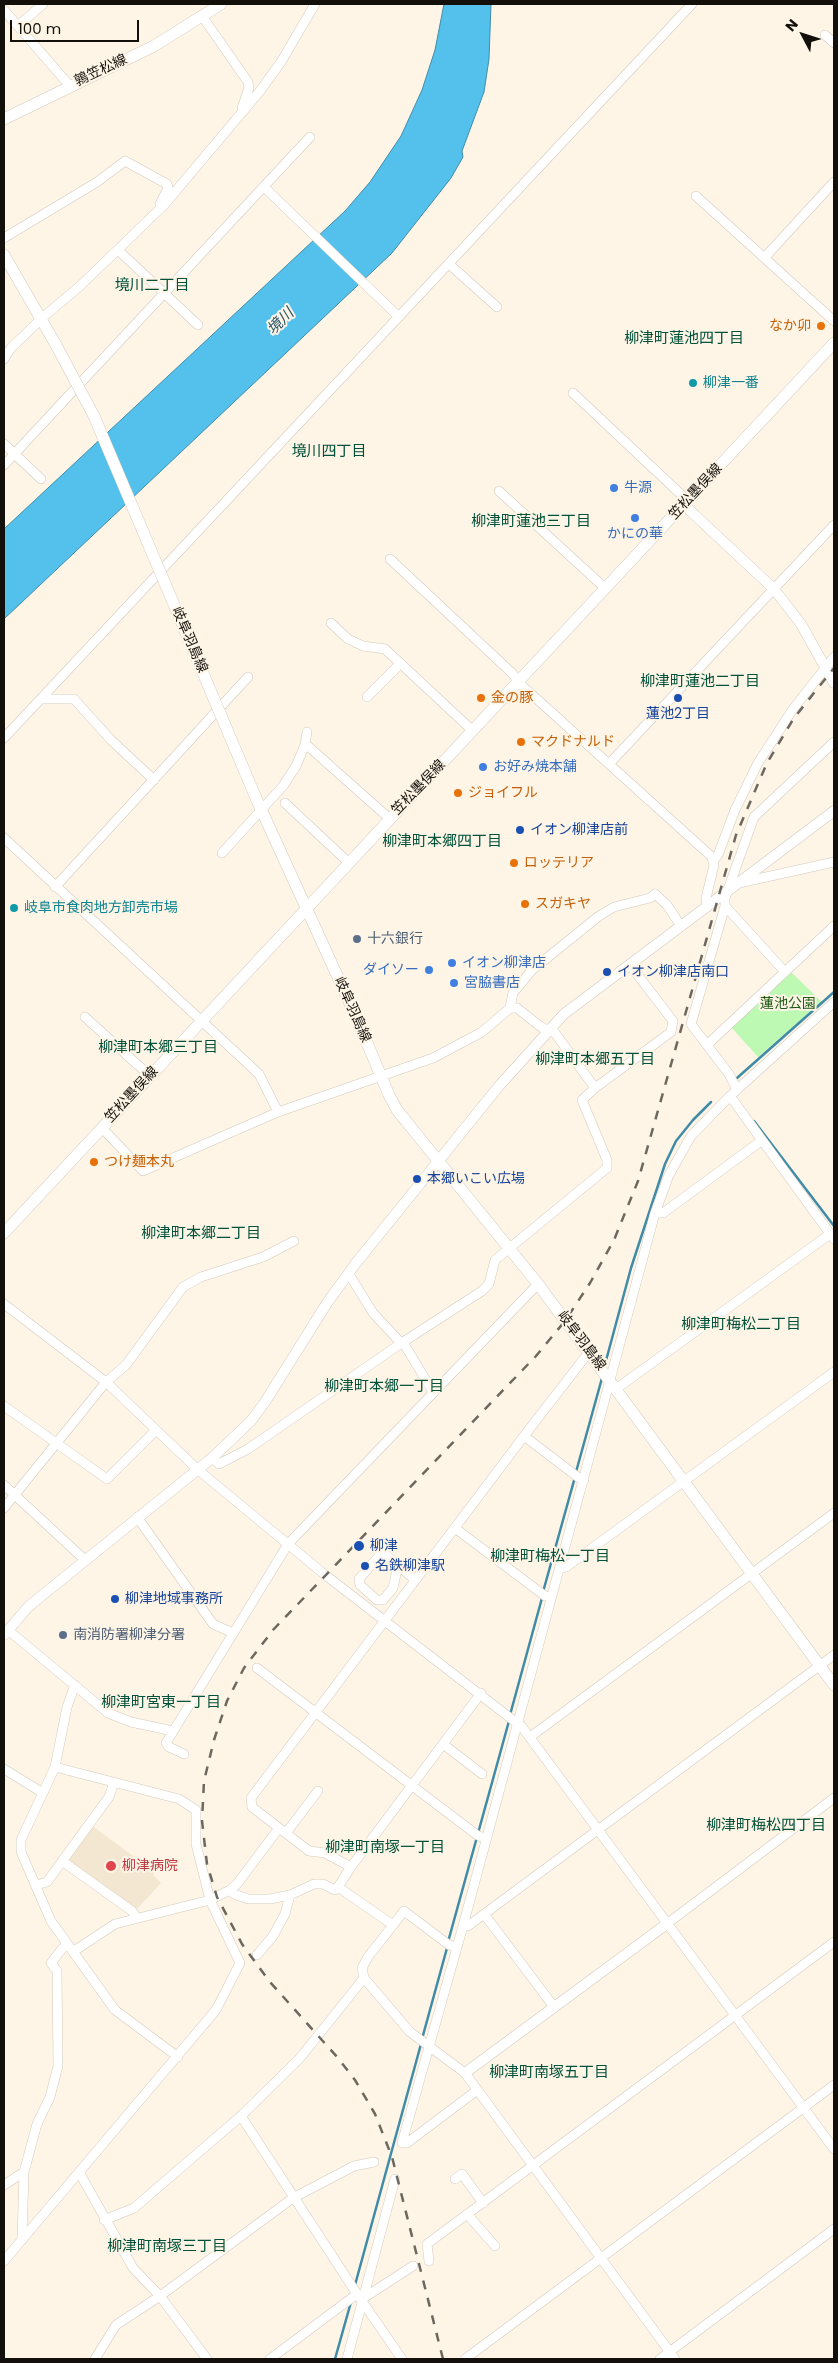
<!DOCTYPE html>
<meta charset="utf-8">
<style>
body{margin:0}
#map{position:relative;width:838px;height:2363px;overflow:hidden;background:#fef5e6;font-family:Poppins,sans-serif}
canvas{display:block}
.frame{position:absolute;inset:0;border:5px solid #13100b;pointer-events:none}
.north{position:absolute;left:778px;top:10px;width:50px;height:50px;-webkit-text-stroke:4px #fef5e6;paint-order:stroke;rotate:310deg;font-size:14px;font-weight:700;line-height:20px;text-align:center;color:#13100b}
.north::after{content:'';display:block;margin:auto;width:18px;height:22px;background:#13100b;clip-path:polygon(50% 0,100% 100%,50% 72%,0 100%)}
.scale{position:absolute;left:10px;top:20px;width:129px;height:22px;box-sizing:border-box;border:2px solid #13100b;border-top:0;padding-left:6px;font-size:15px;line-height:18px;white-space:nowrap;color:#13100b;-webkit-text-stroke:4px #fef5e6;paint-order:stroke}
</style>
<div id="map">
<canvas width="838" height="2363"></canvas>
<div class="frame"></div>
<div class="north">N</div>
<div class="scale">100 m</div>
</div>
<script>
const context = document.querySelector('canvas').getContext('2d');
context.lineJoin = 'round';
function fill(path, color) {
  context.fillStyle = color;
  context.fill(path, 'evenodd');
}
function shape(rows) {
  const path = new Path2D();
  for (const r of rows) {
    path.moveTo(r[0], r[1]);
    for (let i = 2; i < r.length; i += 2) path.lineTo(r[i], r[i + 1]);
  }
  return path;
}
function stroke(path, color, width, dash) {
  context.strokeStyle = color;
  context.lineWidth = width;
  context.lineCap = dash ? 'butt' : 'round';
  context.setLineDash(dash || []);
  context.stroke(path);
}
function label(font, color, halo, rows, align = 'center') {
  context.font = font + ' Poppins,"Noto Sans JP",sans-serif';
  context.lineWidth = 4;
  context.setLineDash([]);
  context.textBaseline = 'middle';
  context.strokeStyle = halo;
  context.fillStyle = color;
  for (const [text, x, y, turn = 0] of rows) {
    context.save();
    context.translate(x, y);
    context.rotate((+turn || 0) * Math.PI / 180);
    context.textAlign = isNaN(turn) ? turn : align;
    if (halo) context.strokeText(text, 0, 0);
    context.fillText(text, 0, 0);
    context.restore();
  }
}
fill(shape([
 [91,1825,155,1872,153,1875,161,1883,137,1909,66,1859]
]), '#f4e7d2');
fill(shape([
 [791,972,822,1002,758,1057,731,1027]
]), '#bdf9b3');
const water = shape([
 [444,4,491,4,489,59,484,92,462,151,463,157,451,178,392,253,4,619,4,529,345,211,370,182,401,136,422,90,435,50,444,4]
]);
fill(water, '#53c1ec');
stroke(water, '#408ca8', 1);
stroke(shape([
 [737,1078,834,992],
 [754,1121,834,1226],
 [604,1368,631,1268,665,1164,676,1141,693,1120,711,1102],
 [576,1472,602,1378],
 [543,1592,575,1477],
 [510,1715,542,1598],
 [448,1942,509,1721],
 [422,2039,447,1948],
 [355,2285,421,2044],
 [335,2359,351,2302]
]), '#408ca8', 2.5);
const minor = shape([
 [4,10,70,86],
 [202,16,248,82,249,88,242,108],
 [18,26,43,4],
 [825,35,834,43],
 [264,187,399,317],
 [696,196,834,321],
 [4,238,97,182,125,161,167,184,168,188,160,204],
 [118,250,198,325],
 [766,256,834,182],
 [449,264,497,307],
 [4,359,11,348,42,318,80,286,164,205,260,91,281,62,315,4],
 [573,393,688,501],
 [4,444,41,479],
 [4,465,310,137],
 [499,491,606,589],
 [390,559,513,674,518,682,712,857,714,865,706,898,707,907],
 [331,623,348,639,363,646,385,649,473,731],
 [367,697,400,664],
 [41,699,74,699,111,740,154,780],
 [4,738,692,4],
 [305,745,309,747,390,819],
 [609,764,834,525],
 [285,803,349,863],
 [4,838,259,1074,278,1112],
 [222,853,283,786,296,766,305,745,307,732],
 [714,860,718,855,735,810,758,763,793,709,834,657],
 [739,883,834,862],
 [55,887,248,677],
 [725,906,785,972],
 [510,1008,513,993,532,970,599,916,614,907,650,898,655,894,667,905,681,926],
 [85,1017,150,1076],
 [708,1044,834,926],
 [737,1090,729,1074,691,1024,725,906,725,898,754,817,834,742],
 [730,1096,834,1239],
 [102,1128,143,1171,278,1112,433,1058,482,1032,510,1008,517,1008,541,1027,555,1033,595,1088],
 [655,1213,663,1213,761,1141],
 [349,1274,373,1313,401,1343],
 [4,1304,106,1382,197,1469,324,1574,522,1727,834,2149],
 [403,1342,433,1392],
 [616,1389,830,1234],
 [4,1406,107,1479,156,1430],
 [524,1436,579,1478,584,1480],
 [212,1458,219,1464,248,1449,403,1342,482,1291,489,1284,495,1260,607,1168,607,1160,582,1100,595,1088,671,1032,673,1021,630,965],
 [4,1485,85,1560],
 [4,1508,106,1382,126,1365,183,1287,201,1277,263,1257,294,1241],
 [137,1517,213,1624,233,1633],
 [455,1528,545,1596,551,1597],
 [398,1565,385,1554,380,1555,359,1579,360,1585,377,1600,383,1600,393,1588,398,1565,415,1580],
 [559,1569,566,1567,834,1372],
 [8,1630,108,1713,131,1722,173,1731],
 [257,1668,477,1835,486,1839],
 [75,1685,67,1707,55,1767,21,1840,21,1852,51,1921,115,2010,178,2057],
 [530,1737,834,1513],
 [443,1744,482,1774],
 [184,1754,169,1747,166,1743,288,1544,538,1284],
 [4,1769,43,1793],
 [286,1833,318,1791],
 [62,1861,132,1911,136,1917],
 [351,1867,325,1853,309,1851,252,1807,251,1798,524,1436,589,1352],
 [36,1885,47,1882,109,1797,114,1782],
 [338,1887,351,1867,481,1693],
 [230,1890,234,1894,248,1899,270,1899,290,1895,314,1884,323,1884,335,1890,338,1887,393,1925],
 [484,1914,554,2007],
 [668,1923,834,1798],
 [463,1926,468,1926,834,1655],
 [457,1947,449,1945,404,1911,368,1957,362,1968,364,1978,410,2032,465,2073,675,2359],
 [74,1951,115,1924,210,1900,230,1890,237,1884,279,1828],
 [257,1955,273,1936,285,1914,290,1895],
 [476,2091,407,2143,402,2143,463,1926,655,1213,669,1175,691,1136,730,1096,834,1002],
 [241,2116,357,2294,402,2359],
 [79,2172,133,2268,160,2296,207,2359],
 [455,2179,462,2174,483,2203],
 [4,2185,24,2172],
 [467,2214,495,2246],
 [104,2220,134,2208,241,2116,300,2058,364,1978],
 [22,2240,24,2172,37,2124,50,2097,58,2066,57,1971,51,1963,66,1944],
 [4,2261,216,2010,240,1963,210,1900,196,1844,196,1810,179,1799,55,1767],
 [429,2261,427,2244,834,1942],
 [362,2299,413,2266],
 [95,2359,116,2325,160,2296,293,2198,354,2166,374,2162],
 [270,2359,357,2294],
 [347,2359,395,2179],
 [465,2359,834,2085],
 [660,2359,834,2229]
]);
const tertiary = shape([
 [684,505,774,589,801,624,834,683],
 [4,1635,29,1606,212,1458,251,1421,265,1402,327,1303,356,1263,499,1086,564,1014,834,811],
 [465,2073,668,1923]
]);
const secondary = shape([
 [4,119,154,46,221,4],
 [4,255,56,345],
 [256,798,357,1019,389,1095,397,1110,538,1284,834,1685],
 [4,1233,834,343]
]);
stroke(minor, '#d2c9bc', 10);
stroke(tertiary, '#d2c9bc', 11);
stroke(secondary, '#d2c9bc', 12);
stroke(minor, '#fff', 9);
stroke(tertiary, '#fff', 10);
stroke(secondary, '#fff', 11);
stroke(shape([
 [443,2359,392,2157,375,2114,355,2080,338,2058,270,1982,242,1944,217,1897,207,1864,202,1821,204,1781,214,1740,227,1701,244,1668,273,1630,536,1356,565,1321,590,1283,614,1240,638,1181,736,835,767,763,794,718,834,668]
]), '#6d685f', 2.5, [9, 9]);
const secondaryBridge = shape([
 [56,345,94,416,256,798]
]);
stroke(secondaryBridge, '#d2c9bc', 12, []);
stroke(secondaryBridge, '#fff', 11);
for (const [x, y, r, color] of [
 [821,326,5,"#e8710a"],
 [693,383,5,"#0f9aa8"],
 [614,488,5,"#3f7fe0"],
 [635,518,5,"#3f7fe0"],
 [481,698,5,"#e8710a"],
 [678,698,5,"#1a4fb4"],
 [521,742,5,"#e8710a"],
 [483,767,5,"#3f7fe0"],
 [458,793,5,"#e8710a"],
 [520,830,5,"#1a4fb4"],
 [514,863,5,"#e8710a"],
 [525,904,5,"#e8710a"],
 [14,908,5,"#0f9aa8"],
 [357,939,5,"#5c6f8a"],
 [452,963,5,"#3f7fe0"],
 [429,970,5,"#3f7fe0"],
 [607,972,5,"#1a4fb4"],
 [454,983,5,"#3f7fe0"],
 [94,1162,5,"#e8710a"],
 [417,1179,5,"#1a4fb4"],
 [359,1546,6,"#1a4fb4"],
 [365,1566,5,"#1a4fb4"],
 [115,1599,5,"#1a4fb4"],
 [63,1635,5,"#5c6f8a"],
 [111,1866,6,"#e0444e"]
]) {
  const dot = new Path2D();
  dot.arc(x, y, r, 0, 2 * Math.PI);
  context.fillStyle = color;
  context.fill(dot);
  stroke(dot, '#fef5e6', 2);
}
label('14px', '#13100b', '#fef5e6', [
 ["鶉笠松線",101,71,-25],
 ["笠松墨俣線",696,492,-47],
 ["岐阜羽島線",189,640,67],
 ["笠松墨俣線",419,788,-46],
 ["岐阜羽島線",352,1010,66],
 ["笠松墨俣線",132,1095,-47],
 ["岐阜羽島線",581,1341,53]
]);
label('14px', '#c56008', '#fef5e6', [
 ["なか卯",811,326,"right"],
 ["金の豚",491,698],
 ["マクドナルド",531,742],
 ["ジョイフル",468,793],
 ["ロッテリア",524,863],
 ["スガキヤ",535,904],
 ["つけ麺本丸",104,1162]
], 'left');
label('14px', '#0d838f', '#fef5e6', [
 ["柳津一番",703,383],
 ["岐阜市食肉地方卸売市場",24,908]
], 'left');
label('14px', '#366cbe', '#fef5e6', [
 ["牛源",624,488],
 ["かにの華",635,534,"center"],
 ["お好み焼本舗",493,767],
 ["イオン柳津店",462,963],
 ["ダイソー",419,970,"right"],
 ["宮脇書店",464,983]
], 'left');
label('14px', '#164399', '#fef5e6', [
 ["蓮池2丁目",678,714,"center"],
 ["イオン柳津店前",530,830],
 ["イオン柳津店南口",617,972],
 ["本郷いこい広場",427,1179],
 ["柳津",370,1546],
 ["名鉄柳津駅",375,1566],
 ["柳津地域事務所",125,1599]
], 'left');
label('14px', '#4e5e75', '#fef5e6', [
 ["十六銀行",367,939],
 ["南消防署柳津分署",73,1635]
], 'left');
label('14px', '#205b16', '#fef5e6', [
 ["蓮池公園",788,1004]
]);
label('14px', '#be3a42', '#fef5e6', [
 ["柳津病院",122,1866]
], 'left');
label('15px', '#00513a', '#fef5e6', [
 ["境川二丁目",152,286],
 ["柳津町蓮池四丁目",684,339],
 ["境川四丁目",329,452],
 ["柳津町蓮池三丁目",531,522],
 ["柳津町蓮池二丁目",700,682],
 ["柳津町本郷四丁目",442,842],
 ["柳津町本郷三丁目",158,1048],
 ["柳津町本郷五丁目",595,1060],
 ["柳津町本郷二丁目",201,1234],
 ["柳津町梅松二丁目",741,1325],
 ["柳津町本郷一丁目",384,1387],
 ["柳津町梅松一丁目",550,1557],
 ["柳津町宮東一丁目",161,1703],
 ["柳津町梅松四丁目",766,1826],
 ["柳津町南塚一丁目",385,1848],
 ["柳津町南塚五丁目",549,2073],
 ["柳津町南塚三丁目",167,2247]
]);
label('italic 15px', '#275567', '#fef5e6', [
 ["境川",281,322,-45]
]);
</script>
